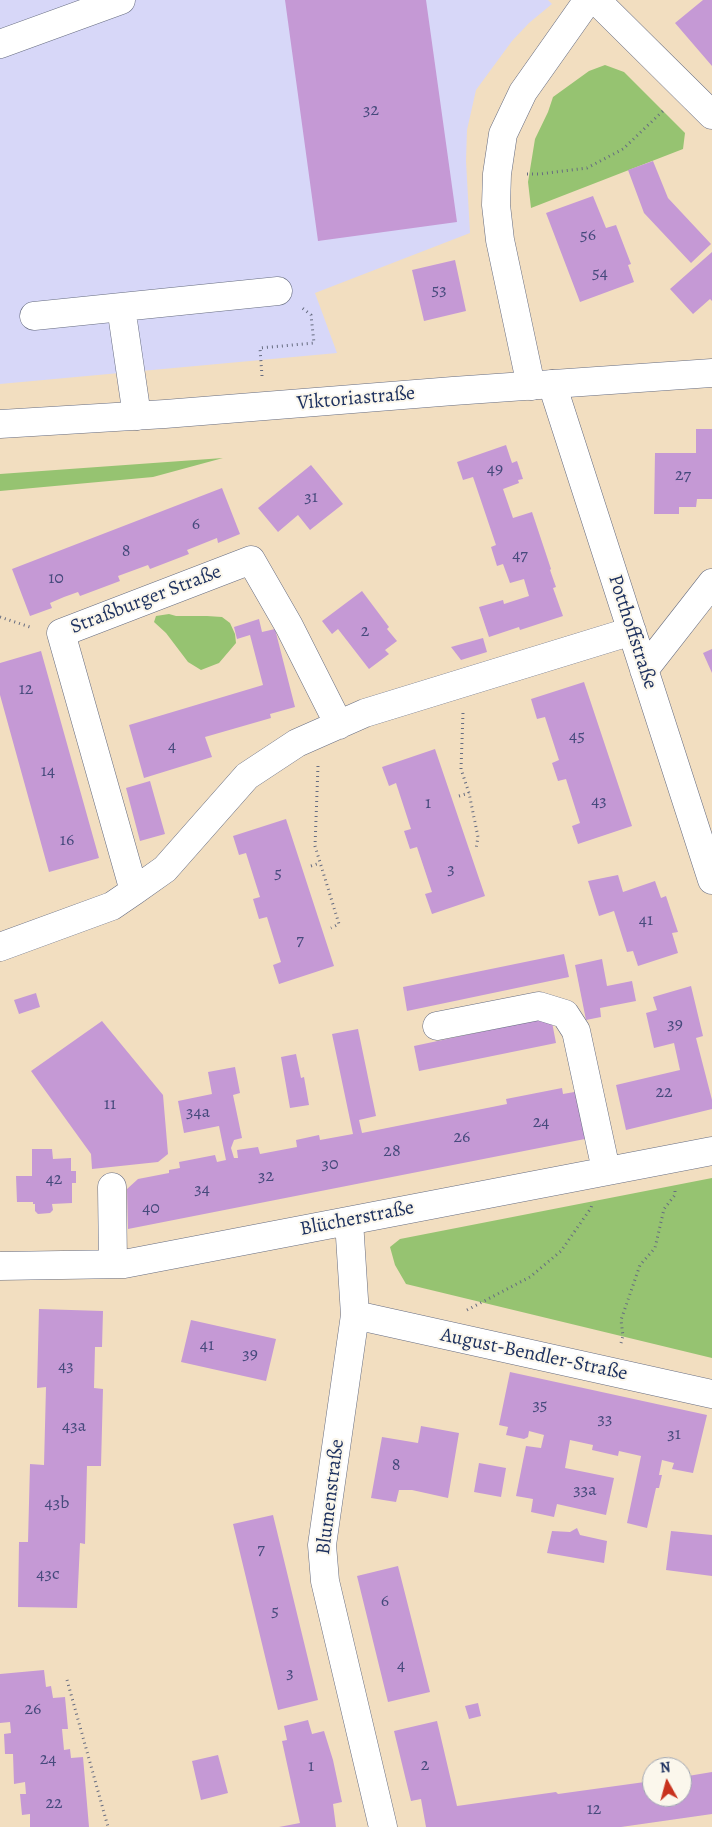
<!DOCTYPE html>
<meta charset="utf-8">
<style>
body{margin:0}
#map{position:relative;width:712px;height:1827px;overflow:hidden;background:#f2dec0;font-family:Alegreya,serif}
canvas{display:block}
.north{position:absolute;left:642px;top:1757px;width:50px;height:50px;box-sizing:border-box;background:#fbf7ec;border:1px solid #a1a7b3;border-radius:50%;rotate:353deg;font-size:14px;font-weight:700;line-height:20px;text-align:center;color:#1b2f5e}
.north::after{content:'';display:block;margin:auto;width:18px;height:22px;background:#c8321e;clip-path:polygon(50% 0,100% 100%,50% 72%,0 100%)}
</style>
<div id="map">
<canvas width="712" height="1827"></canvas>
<div class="north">N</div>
</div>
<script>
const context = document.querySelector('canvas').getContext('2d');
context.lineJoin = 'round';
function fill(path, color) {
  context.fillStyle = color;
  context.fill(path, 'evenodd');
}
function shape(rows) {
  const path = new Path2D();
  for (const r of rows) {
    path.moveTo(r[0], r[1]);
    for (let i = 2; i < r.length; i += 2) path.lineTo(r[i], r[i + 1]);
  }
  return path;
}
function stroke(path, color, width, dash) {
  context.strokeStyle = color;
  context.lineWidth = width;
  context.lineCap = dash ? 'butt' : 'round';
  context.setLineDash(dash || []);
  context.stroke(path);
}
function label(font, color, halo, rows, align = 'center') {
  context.font = font + ' Alegreya,serif';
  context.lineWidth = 4;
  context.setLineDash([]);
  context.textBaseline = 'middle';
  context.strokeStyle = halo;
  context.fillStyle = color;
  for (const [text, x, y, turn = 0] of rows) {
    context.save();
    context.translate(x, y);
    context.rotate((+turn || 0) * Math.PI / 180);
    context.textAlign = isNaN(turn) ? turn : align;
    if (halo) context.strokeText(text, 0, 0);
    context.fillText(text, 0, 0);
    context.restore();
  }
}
fill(shape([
 [0,0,548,0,552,4,529,23,512,41,476,90,467,130,466,161,470,233,315,293,337,353,0,384]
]), '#d7d7f8');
fill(shape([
 [605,65,624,72,685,133,683,149,531,208,528,182,535,139,548,112,553,97,589,71],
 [223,458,153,477,0,491,0,474],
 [169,614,176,616,207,616,222,617,230,623,235,634,236,643,219,663,201,670,188,662,166,633,154,622,156,616],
 [712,1178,712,1358,406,1284,395,1265,390,1247,400,1239]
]), '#96c371');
fill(shape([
 [285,0,426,0,457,222,318,241],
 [703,0,712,0,712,66,675,23],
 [653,161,668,198,711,244,691,263,644,213,628,170],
 [593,196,606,228,616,225,631,264,628,265,634,282,580,302,546,213],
 [712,252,712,301,710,299,693,314,670,289],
 [455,260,466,311,424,321,412,270],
 [696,429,712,429,712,499,697,499,696,507,679,507,679,514,654,514,655,453,696,453],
 [506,445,512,463,517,461,523,479,518,480,519,483,503,489,513,518,532,512,551,569,550,570,556,587,553,588,563,616,520,630,519,627,489,637,479,607,503,600,504,604,529,596,524,579,510,583,503,564,497,566,491,547,496,545,473,477,463,480,457,462],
 [311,465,343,504,310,530,298,515,278,532,258,508],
 [222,488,240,534,218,543,217,538,187,550,189,554,150,569,148,565,118,576,120,581,80,596,78,592,64,597,50,603,52,608,30,616,12,569],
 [362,591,389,627,387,629,397,641,385,650,389,654,369,669,338,629,332,634,322,621],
 [259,619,262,632,275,629,295,707,270,714,271,718,205,737,212,757,144,778,129,725,263,685,250,635,237,639,234,627],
 [483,638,487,652,461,660,451,647],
 [712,649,712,673,703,653],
 [41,651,99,858,49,872,0,695,0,663],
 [584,682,632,826,578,844,572,826,580,823,566,779,558,781,552,763,559,760,545,717,537,719,531,699],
 [435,749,485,896,432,914,425,894,432,892,417,847,410,849,404,831,411,829,396,783,389,786,382,767],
 [150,781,165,834,140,841,126,788],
 [286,819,334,966,279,984,273,965,281,962,267,917,259,919,253,899,260,897,246,853,239,855,233,836],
 [618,875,623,892,655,881,661,898,666,896,678,932,672,933,678,953,638,966,633,951,627,952,614,911,599,916,588,881],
 [564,954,569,977,407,1011,403,987],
 [602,959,607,986,632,981,636,1001,600,1008,601,1017,586,1020,575,965],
 [691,986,703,1036,696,1038,712,1100,712,1109,626,1130,616,1085,680,1070,674,1043,654,1048,646,1013,657,1010,653,997],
 [36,993,40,1007,19,1014,14,1000],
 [551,1017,556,1043,419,1071,414,1046],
 [102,1021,163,1095,168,1154,158,1162,92,1169,91,1154,31,1071],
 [358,1029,376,1116,359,1120,362,1133,507,1104,506,1099,562,1088,563,1094,580,1091,590,1138,128,1229,127,1189,138,1179,169,1173,169,1170,180,1168,179,1162,215,1155,217,1162,226,1160,219,1126,184,1133,178,1101,212,1094,208,1072,235,1067,240,1093,233,1095,242,1138,234,1140,231,1148,234,1158,238,1158,237,1150,258,1147,260,1154,297,1147,296,1140,319,1135,320,1140,353,1134,332,1034],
 [296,1054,301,1078,304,1077,309,1105,290,1108,281,1057],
 [32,1149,52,1149,53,1159,71,1158,71,1171,76,1171,76,1183,72,1183,72,1203,52,1204,53,1210,50,1213,38,1214,35,1211,35,1204,33,1204,33,1202,17,1202,16,1176,32,1176],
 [39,1309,103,1311,102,1347,95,1347,94,1388,103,1389,101,1466,87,1466,85,1544,80,1543,77,1608,18,1607,19,1542,28,1542,30,1464,44,1465,46,1387,37,1388],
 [191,1320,276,1339,266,1381,181,1362],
 [510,1372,707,1415,693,1473,672,1469,674,1463,662,1460,659,1475,662,1475,659,1488,656,1488,647,1528,627,1523,641,1456,619,1451,618,1456,592,1450,593,1445,570,1440,565,1468,614,1478,606,1515,557,1504,554,1517,531,1512,533,1499,516,1496,526,1446,541,1448,544,1435,529,1431,528,1437,524,1439,506,1435,508,1427,499,1425],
 [421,1426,459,1433,448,1498,412,1490,399,1490,396,1502,371,1498,382,1437,418,1443],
 [479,1463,506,1468,501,1497,474,1492],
 [273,1515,318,1700,278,1710,233,1524],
 [577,1528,580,1535,607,1541,604,1563,547,1553,552,1531,570,1532],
 [671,1531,712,1535,712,1576,666,1570],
 [398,1566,430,1692,388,1702,357,1576],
 [44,1670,46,1687,51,1686,53,1698,65,1697,68,1729,62,1729,64,1750,70,1749,71,1758,83,1757,89,1827,30,1827,30,1814,22,1815,20,1794,26,1794,25,1782,14,1784,13,1754,5,1754,4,1734,11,1733,10,1722,0,1723,0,1674],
 [478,1703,481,1716,469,1719,465,1706],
 [308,1720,312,1734,324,1731,333,1760,342,1802,333,1804,336,1827,279,1827,300,1823,282,1741,287,1740,284,1726],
 [437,1721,457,1806,556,1792,558,1794,652,1781,652,1797,682,1797,682,1777,712,1772,712,1814,621,1827,426,1827,421,1799,411,1801,394,1731],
 [218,1755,228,1793,201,1800,192,1761]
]), '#c599d5');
const minor = shape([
 [596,0,712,115],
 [0,44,121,0],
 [121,307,137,416],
 [34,316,278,291],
 [552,384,712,880],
 [531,386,500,240,496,205,497,174,503,134,523,92,588,0],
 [644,670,712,583],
 [134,891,61,633,251,560,289,626,339,725],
 [0,947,112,906,134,891,165,869,247,776,297,743,365,713,632,631],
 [437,1026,539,1006,565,1014,576,1031,606,1170],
 [112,1187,113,1264],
 [349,1221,355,1315,322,1545,325,1581,383,1827],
 [0,1266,124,1264,712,1151],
 [355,1315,712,1394]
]);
const major = shape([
 [0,424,165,414,453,391,712,373]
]);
stroke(minor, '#666c80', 29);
stroke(major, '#666c80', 29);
stroke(shape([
 [527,174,540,174,587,168,623,149,665,109],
 [262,376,260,348,314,343,311,315,301,307],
 [0,617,33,628],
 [463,713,461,769,469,793,478,837,476,849],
 [318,766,315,846,339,924,331,928],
 [459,796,469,793],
 [311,866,320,863],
 [467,1310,530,1277,561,1251,591,1208,592,1204],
 [621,1343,623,1336,621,1320,640,1265,655,1248,664,1209,675,1195,675,1188],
 [67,1680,108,1827]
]), '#666c80', 3, [1, 4]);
stroke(minor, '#fff', 28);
stroke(major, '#fff', 28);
label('18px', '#464a7c', null, [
 ["32",371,111],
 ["56",588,236],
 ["54",600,274],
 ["53",439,291],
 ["49",495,470],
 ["27",683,476],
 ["31",311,498],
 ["6",196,525],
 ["8",126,552],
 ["47",520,556],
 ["10",56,579],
 ["2",365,632],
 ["12",26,690],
 ["45",577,737],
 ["4",172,747],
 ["14",48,772],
 ["43",599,802],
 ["1",428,804],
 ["16",67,841],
 ["3",451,870],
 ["5",278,874],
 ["41",646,921],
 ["7",300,941],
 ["39",675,1025],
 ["22",664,1093],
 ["11",110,1105],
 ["34a",198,1113],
 ["24",541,1123],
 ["26",462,1138],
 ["28",392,1152],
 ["30",330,1165],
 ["32",266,1177],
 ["42",54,1180],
 ["34",202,1190],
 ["40",151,1209],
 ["41",207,1346],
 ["39",250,1355],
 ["43",66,1367],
 ["35",540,1406],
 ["33",605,1420],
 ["43a",74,1427],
 ["31",674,1435],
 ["8",396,1466],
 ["33a",585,1491],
 ["43b",57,1504],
 ["7",261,1550],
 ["43c",48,1575],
 ["6",385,1602],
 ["5",275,1612],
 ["4",401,1666],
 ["3",290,1674],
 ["26",33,1710],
 ["24",48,1760],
 ["2",425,1766],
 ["1",311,1767],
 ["22",54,1804],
 ["12",594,1810]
]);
label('20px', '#1b2f5e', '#fbf7ec', [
 ["Viktoriastraße",356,399,-5],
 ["Straßburger Straße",146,600,-21],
 ["Potthoffstraße",632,632,72],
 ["Blücherstraße",357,1219,-11],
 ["August-Bendler-Straße",534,1355,12],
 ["Blumenstraße",331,1497,-83]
]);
</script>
